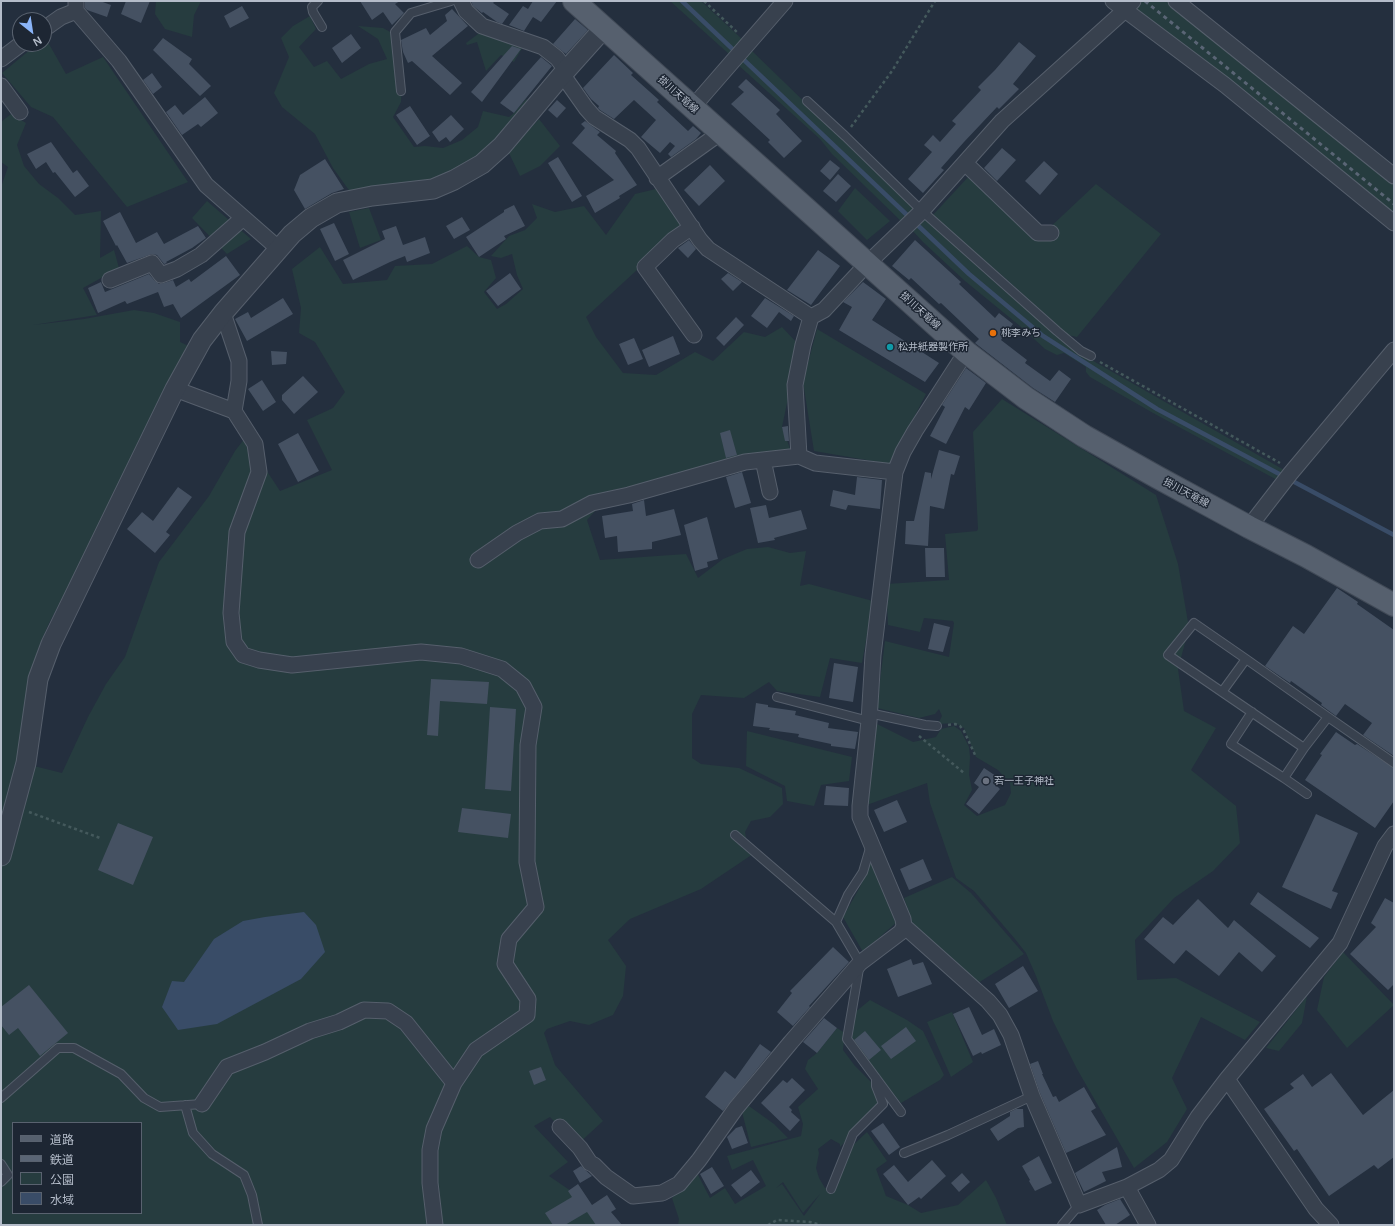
<!DOCTYPE html>
<meta charset="utf-8">
<style>
body{margin:0}
#map{position:relative;width:1395px;height:1226px;overflow:hidden;background:#242f3e;font-family:Arial,"Noto Sans JP",sans-serif}
canvas{display:block}
.frame{position:absolute;inset:0;border:2px solid #b4bcc9;pointer-events:none}
.legend{position:absolute;left:12px;top:1122px;width:130px;height:92px;box-sizing:border-box;background:#1d2633;border:1px solid #59626f;margin:0;padding:5px 7px;list-style:none;font-size:12px;color:#b4bcc9}
.legend li{display:flex;align-items:center;gap:8px;height:20px}
.legend b{width:20px;border:1px solid #59626f}
.north{position:absolute;left:12px;top:12px;width:40px;height:40px;box-sizing:border-box;background:#1d2633;border:1px solid #59626f;border-radius:50%;rotate:150deg;font-size:11px;font-weight:700;line-height:16px;text-align:center;color:#b4bcc9}
.north::after{content:'';display:block;margin:auto;width:14px;height:18px;background:#8ab4f8;clip-path:polygon(50% 0,100% 100%,50% 72%,0 100%)}
</style>
<div id="map">
<canvas width="1395" height="1226"></canvas>
<div class="frame"></div>
<ul class="legend">
<li><b style="height:5px;background:#56606e"></b>道路</li>
<li><b style="height:5px;background:#5a6575"></b>鉄道</li>
<li><b style="height:11px;background:#263c3f"></b>公園</li>
<li><b style="height:11px;background:#394c67"></b>水域</li>
</ul>
<div class="north">N</div>
</div>
<script>
const context = document.querySelector('canvas').getContext('2d');
context.lineJoin = 'round';
function fill(path, color) {
  context.fillStyle = color;
  context.fill(path, 'evenodd');
}
function shape(rows) {
  const path = new Path2D();
  for (const r of rows) {
    path.moveTo(r[0], r[1]);
    for (let i = 2; i < r.length; i += 2) path.lineTo(r[i], r[i + 1]);
  }
  return path;
}
function stroke(path, color, width, dash) {
  context.strokeStyle = color;
  context.lineWidth = width;
  context.lineCap = dash ? 'butt' : 'round';
  context.setLineDash(dash || []);
  context.stroke(path);
}
function label(font, color, halo, rows, align = 'center') {
  context.font = font + ' Arial,"Noto Sans JP",sans-serif';
  context.lineWidth = 3;
  context.setLineDash([]);
  context.textBaseline = 'middle';
  context.strokeStyle = halo;
  context.fillStyle = color;
  for (const [text, x, y, turn = 0] of rows) {
    context.save();
    context.translate(x, y);
    context.rotate((+turn || 0) * Math.PI / 180);
    context.textAlign = isNaN(turn) ? turn : align;
    if (halo) context.strokeText(text, 0, 0);
    context.fillText(text, 0, 0);
    context.restore();
  }
}
fill(shape([
 [156,1,201,1,194,15,192,37,165,29,155,14],
 [670,1,701,1,743,40,730,55],
 [1117,1,1172,1,1394,181,1394,221],
 [310,16,316,29,299,47,314,67,327,61,341,79,369,64,387,59,378,39,358,26,383,28,392,33,402,72,401,102,393,117,414,147,425,146,443,148,462,140,478,127,483,111,509,117,514,113,526,99,529,102,487,157,444,181,351,193,333,168,315,134,282,107,274,93,289,57,281,38,293,26],
 [482,31,524,45,514,62,501,55,486,71,477,42,467,45,466,43],
 [45,37,66,74,103,57,188,182,127,207,53,117,31,107,2,73,37,44,44,44,44,38],
 [750,49,918,212,905,225,832,154,820,139,736,63],
 [11,114,26,123,17,145,24,166,39,184,58,198,75,215,101,211,100,258,114,250,119,268,83,288,97,315,33,325,84,319,134,310,154,313,180,322,180,342,193,348,176,373,135,448,84,559,49,623,38,649,32,677,30,765,62,773,88,717,106,684,125,657,159,562,209,496,235,451,245,438,280,491,332,470,307,420,333,408,345,392,315,342,299,333,301,308,292,269,320,247,343,284,387,280,395,266,432,264,467,246,479,257,491,260,496,278,484,292,497,309,506,304,523,289,517,275,512,254,501,258,491,256,509,236,525,230,537,218,532,204,555,212,584,206,606,235,635,194,660,188,685,223,638,269,586,317,596,337,623,373,656,375,695,352,713,361,744,332,765,337,782,327,799,345,782,427,792,454,743,460,614,490,587,520,600,560,686,554,698,578,723,559,747,549,768,547,790,553,806,551,800,586,809,584,873,601,862,663,830,658,820,697,777,691,769,682,744,698,701,695,692,714,692,758,701,764,739,768,782,788,783,804,770,817,751,821,745,832,747,844,753,854,701,889,630,919,608,940,626,966,623,996,613,1015,589,1025,570,1021,547,1029,544,1033,555,1065,603,1121,577,1145,550,1117,534,1126,568,1162,549,1176,621,1225,1,1225,1,187,8,167,1,162,1,122],
 [13,1123,141,1123,141,1213,13,1213],
 [539,119,560,146,540,166,520,176,506,147,521,138],
 [970,175,1045,232,1096,184,1161,234,1077,337,1068,335,1004,277,932,216],
 [855,188,890,221,867,240,838,211],
 [207,201,251,239,227,254,192,218],
 [369,208,381,240,360,248,349,212],
 [923,218,998,285,1074,350,1286,471,1279,481,1153,413,1090,377,1086,372,1086,367,1064,353,1057,355,1045,349,1020,326,965,281,923,242,911,229],
 [817,329,926,394,890,464,814,451,803,382],
 [1002,399,1156,495,1178,564,1189,628,1178,669,1184,711,1216,728,1191,770,1236,806,1240,843,1213,871,1174,898,1135,940,1137,980,1176,978,1260,1022,1245,1040,1201,1017,1172,1078,1187,1109,1167,1142,1134,1168,1077,1069,1053,1021,1036,976,1026,953,1015,939,974,891,956,878,930,803,927,783,864,806,885,641,949,657,954,623,953,621,924,618,920,632,888,625,886,584,949,580,945,534,977,531,978,529,973,432],
 [877,708,919,718,935,714,939,709,942,716,938,724,955,723,964,728,976,757,998,770,1010,783,1011,793,1005,805,977,816,964,805,972,790,969,775,970,757,969,747,961,731,954,726,941,729,936,737,913,742,875,723],
 [747,731,852,757,849,781,821,785,814,806,787,801,785,786,746,766],
 [874,855,898,921,863,952,843,917,860,887],
 [952,877,971,893,1024,954,978,983,913,924,904,898],
 [1343,952,1394,1005,1347,1048,1317,1010,1324,977],
 [1307,996,1302,1023,1279,1051,1266,1048],
 [870,1000,907,1020,923,1031,944,1075,940,1080,901,1103,857,1048,847,1039,854,1013],
 [952,1012,973,1062,951,1077,927,1022],
 [837,1028,845,1033,843,1050,855,1066,879,1090,883,1104,840,1147,840,1144,831,1139,818,1149,819,1153,816,1168,819,1178,825,1188,832,1188,852,1146,867,1132,887,1161,876,1169,886,1196,908,1205,921,1213,958,1205,986,1180,996,1198,1007,1225,678,1225,679,1219,672,1198,697,1173,710,1198,725,1188,735,1204,766,1186,753,1160,732,1170,727,1156,801,1136,803,1124,798,1107,818,1089,805,1069,808,1060,817,1053],
 [783,1182,803,1213,820,1194,804,1216,782,1184,776,1188],
 [749,1106,774,1124,788,1138,751,1147,742,1112]
]), '#263c3f');
fill(shape([
 [304,912,316,925,325,952,301,979,217,1024,178,1030,162,1007,172,981,184,982,214,939,243,921,265,917]
]), '#394c67');
stroke(shape([
 [682,1,969,274,1043,336,1157,409,1394,535]
]), '#394c67', 4.5);
fill(shape([
 [85,1,100,1,111,5,107,17,87,10,85,8],
 [126,1,150,1,141,23,121,14],
 [360,1,400,1,395,4,404,13,392,25,383,12,372,20],
 [471,1,495,1,493,3,509,14,502,24,497,22,483,12,482,13,473,6],
 [533,1,557,1,541,22,533,17,524,31,509,25,523,6,528,9],
 [242,6,249,18,230,28,224,16],
 [452,9,468,26,432,56,462,83,450,95,412,61,408,63,403,52,401,40,426,28,430,35,447,21,445,15],
 [575,19,588,30,566,54,553,44],
 [351,34,361,48,342,63,332,48],
 [163,38,192,59,189,64,211,86,200,96,153,50],
 [1019,42,1036,56,1013,84,1019,89,999,109,997,107,964,142,941,168,944,170,923,193,908,179,932,152,924,145,933,135,940,142,956,124,952,121,981,90,978,87,995,70],
 [512,46,521,49,482,102,471,92],
 [614,55,633,73,631,75,659,100,657,102,688,131,693,126,701,133,696,139,671,157,668,154,675,146,670,142,660,153,641,137,656,120,634,100,614,119,600,110,598,108,599,106,591,99,583,88],
 [541,57,552,66,514,113,500,103],
 [152,73,162,87,153,94,143,80],
 [746,79,780,110,776,114,802,141,784,158,768,142,770,140,731,104,744,92,738,87],
 [205,97,218,113,201,127,198,124,182,135,166,112,175,105,183,115],
 [557,100,566,108,557,118,548,110],
 [410,106,430,136,417,145,396,115],
 [451,115,464,129,450,142,446,137,439,142,432,132],
 [585,121,600,132,597,135,616,151,615,153,637,185,619,196,620,198,595,213,586,196,614,180,572,143,585,128,581,124],
 [51,142,73,173,77,170,89,186,75,197,55,172,53,173,46,162,36,169,27,154],
 [1002,148,1016,160,997,181,984,168],
 [558,157,582,196,572,202,548,163],
 [325,159,344,189,332,193,305,209,294,190,300,175],
 [830,160,840,168,830,180,820,171],
 [1044,161,1058,174,1040,195,1025,181],
 [710,165,725,181,699,206,684,190],
 [838,174,851,186,836,202,823,191],
 [514,205,525,226,504,236,506,239,479,257,466,237,504,212,504,210],
 [120,212,136,243,157,232,164,244,198,226,206,238,192,248,166,262,167,263,164,264,157,255,152,254,127,263,117,245,116,246,103,221],
 [462,217,470,230,454,239,446,226],
 [334,223,349,254,335,261,320,229],
 [396,226,403,245,425,237,430,253,407,262,405,256,390,262,353,280,343,260,385,239,382,231],
 [689,240,696,249,688,258,678,248],
 [915,240,961,282,959,284,995,318,999,313,1013,324,1001,340,1027,360,1025,363,1050,381,1059,370,1071,379,1055,402,1033,388,975,343,979,339,941,303,939,304,911,278,909,280,892,266],
 [818,250,840,266,811,305,787,290],
 [226,256,240,275,181,318,173,304,164,307,158,292,127,304,125,301,98,313,88,288,101,282,105,292,149,274,154,280,159,284,164,283,173,280,176,287,189,279,191,282],
 [510,273,521,289,498,306,486,291],
 [728,273,742,282,733,291,721,279],
 [863,282,886,299,872,320,939,363,925,382,839,330,852,307,843,302],
 [283,298,293,314,247,341,235,319,248,312,251,318],
 [765,298,794,316,791,321,779,312,767,328,751,316],
 [736,317,744,325,724,346,716,338],
 [673,336,680,354,649,367,642,350],
 [634,338,643,359,628,365,619,344],
 [271,351,287,352,286,364,272,365],
 [966,368,986,383,969,410,965,407,946,444,930,436,945,407,942,405],
 [303,376,318,392,294,414,282,400,282,395],
 [262,380,276,402,263,411,248,389],
 [788,426,789,441,785,441,782,427],
 [730,430,737,455,726,458,720,433],
 [298,433,319,471,298,482,278,444],
 [939,450,960,456,954,475,951,474,944,509,930,506,928,546,905,544,906,521,914,521,925,472,931,473,931,479],
 [742,472,751,503,735,508,726,477],
 [857,477,882,480,880,509,848,505,846,510,830,506,833,490,855,495],
 [178,487,192,497,166,532,170,535,155,553,127,529,142,512,153,521],
 [644,500,646,516,674,509,681,535,652,542,652,549,618,552,617,536,605,538,602,516,633,511,632,504],
 [766,505,769,518,801,510,807,529,774,538,775,540,758,543,750,508],
 [707,517,718,559,707,562,708,567,695,571,684,525],
 [925,548,944,548,945,577,926,577],
 [1337,588,1358,602,1357,604,1394,630,1394,756,1363,735,1372,723,1345,704,1336,716,1321,705,1322,703,1291,681,1290,683,1265,666,1293,626,1304,634],
 [934,623,950,627,943,652,928,649],
 [834,663,858,667,853,702,829,698],
 [431,679,489,682,487,704,440,701,438,736,427,735],
 [756,703,768,705,768,707,796,711,795,715,829,723,828,728,858,732,855,749,831,746,831,744,798,737,799,734,769,730,770,728,753,726],
 [490,707,516,709,511,791,485,789],
 [1336,732,1355,745,1357,744,1394,768,1394,801,1375,828,1305,780,1322,755,1320,754],
 [984,768,999,778,995,784,1000,789,979,814,966,804,979,787,974,783],
 [826,786,849,788,848,806,824,805],
 [897,800,907,822,884,832,874,810],
 [462,808,511,814,508,838,458,832],
 [1316,814,1358,833,1332,891,1338,893,1331,909,1282,887],
 [118,823,153,837,133,885,98,870],
 [923,859,932,880,909,890,900,869],
 [1258,892,1319,938,1310,948,1250,904],
 [1385,898,1394,903,1394,984,1388,990,1350,954,1376,927,1371,923],
 [1198,899,1228,928,1234,920,1276,956,1262,972,1239,952,1219,976,1186,950,1174,964,1144,939,1163,917,1173,925],
 [833,947,849,962,809,1006,810,1007,793,1026,777,1012,792,993,790,991],
 [911,959,913,965,923,962,932,984,898,997,887,969],
 [1023,966,1038,991,1009,1008,995,984],
 [29,985,68,1033,40,1056,18,1028,9,1035,1,1025,1,1007],
 [969,1007,982,1035,994,1029,1001,1045,982,1054,981,1052,973,1056,953,1014],
 [824,1018,837,1028,817,1053,803,1042],
 [906,1027,916,1041,891,1059,881,1046],
 [865,1031,881,1050,869,1060,854,1040],
 [760,1044,771,1052,723,1111,705,1097,725,1071,735,1079],
 [1038,1061,1043,1074,1042,1074,1053,1097,1056,1096,1059,1102,1084,1087,1096,1108,1091,1111,1106,1135,1066,1153,1040,1093,1030,1064],
 [541,1067,546,1080,534,1085,529,1071],
 [1331,1073,1363,1115,1394,1090,1394,1157,1378,1169,1374,1165,1329,1196,1297,1149,1294,1151,1264,1109,1294,1088,1290,1084,1303,1074,1312,1087],
 [792,1078,805,1090,789,1107,792,1110,791,1112,800,1120,790,1131,761,1103,783,1080,787,1083],
 [1016,1109,1023,1109,1024,1127,1018,1128,998,1141,990,1129,1010,1116,1010,1112],
 [883,1123,900,1147,889,1155,871,1131],
 [742,1126,748,1143,732,1149,727,1137,736,1128],
 [1117,1147,1122,1167,1102,1172,1106,1181,1084,1192,1075,1173],
 [1039,1156,1052,1183,1035,1191,1029,1181,1030,1180,1022,1166],
 [932,1160,946,1176,921,1199,919,1197,908,1205,883,1174,894,1165,908,1182],
 [581,1166,592,1176,580,1183,573,1171],
 [712,1167,724,1186,711,1194,700,1174],
 [751,1170,760,1182,741,1197,731,1185],
 [962,1173,970,1182,959,1192,951,1183],
 [578,1184,592,1205,607,1195,616,1209,611,1212,622,1225,596,1225,587,1212,565,1225,553,1225,545,1213,572,1197,568,1191],
 [1120,1199,1130,1215,1115,1225,1106,1225,1097,1210,1105,1205]
]), '#455162');
const service = shape([
 [318,1,312,7,313,12,322,27],
 [401,91,395,32,411,13,451,1],
 [807,101,845,136,922,211,1057,331,1081,351,1091,356],
 [1222,692,1246,659],
 [777,697,869,721],
 [1252,712,1231,744,1284,778,1304,748],
 [869,713,925,725,937,726],
 [1328,717,1304,748,1168,655,1194,623,1246,659,1328,717,1394,763],
 [1284,778,1307,794],
 [735,835,836,922,860,963,847,1039,901,1112],
 [836,922,848,895,863,872,871,845],
 [1,1098,58,1048,74,1048,121,1074,144,1098,160,1107,202,1104],
 [185,1105,193,1133,212,1154,244,1175,252,1195,258,1225],
 [904,1153,948,1135,1032,1096],
 [1,1164,8,1175,1,1182],
 [831,1189,853,1134,883,1104,876,1086,876,1078],
 [1062,1225,1079,1205]
]);
const minor = shape([
 [76,1,76,11,119,61,206,185,279,249],
 [461,1,466,11,482,26,543,47,557,58,566,70],
 [1113,1,1225,85,1394,223],
 [1176,1,1394,176],
 [44,29,61,17,76,11],
 [1,59,21,44],
 [562,74,586,108,594,117,630,140,638,148,700,240,708,249,811,317],
 [1,86,20,112],
 [692,108,785,1],
 [965,163,1038,233,1051,233],
 [657,178,720,133],
 [692,227,673,240,645,267,694,335],
 [110,280,152,263,161,275,177,269,201,255,243,218],
 [223,313,239,361,239,381,234,411],
 [175,389,234,411,255,444,259,472,237,532,231,613,234,642,243,655,259,660,292,665,421,652,461,656,502,669,523,686,534,707,528,745,527,862,536,907,509,939,505,964,528,999,527,1015,476,1050,454,1083,434,1129,430,1150,430,1183,435,1225],
 [763,460,770,492],
 [895,472,815,463,799,456,795,385,803,345,811,317,824,310,867,264,919,214,1002,121,1124,11,1133,1],
 [1249,527,1290,474,1394,350],
 [478,560,517,533,540,521,562,519,592,503,629,495,745,462,799,456],
 [904,926,988,1001,1000,1015,1011,1035,1032,1096,1079,1205,1127,1187,1159,1170,1171,1160,1198,1117,1227,1079,1340,943,1385,846,1394,834],
 [1227,1079,1316,1209,1331,1225],
 [202,1104,227,1067,265,1052,310,1031,339,1022,364,1010,388,1011,406,1023,454,1083],
 [560,1127,580,1148,590,1163,594,1165,606,1177,633,1196,662,1193,679,1184,699,1160,736,1108,791,1042,860,963,901,932,904,926,903,919,860,817,860,806,869,721,873,655,895,472,903,452,915,431,966,352],
 [1127,1187,1148,1225]
]);
const tertiary = shape([
 [1,856,26,763,38,679,51,644,175,389,202,340,223,313,292,234,311,218,337,203,372,196,433,189,454,180,482,164,502,146,561,76,604,28]
]);
const primary = shape([
 [574,1,966,352,1026,398,1084,436,1157,477,1249,527,1306,556,1394,605]
]);
stroke(service, '#565f6c', 10);
stroke(minor, '#565f6c', 17);
stroke(tertiary, '#565f6c', 21);
stroke(primary, '#414a57', 24);
stroke(shape([
 [704,1,738,33],
 [851,127,892,71,935,1],
 [1100,362,1280,463],
 [948,725,955,724,960,726,964,731,976,757],
 [919,736,964,773],
 [29,812,100,838],
 [768,1225,777,1220,810,1222,821,1225]
]), '#44595c', 2.5, [3, 3]);
stroke(service, '#38414e', 8);
stroke(minor, '#38414e', 15);
stroke(tertiary, '#38414e', 19);
stroke(primary, '#56606e', 22);
stroke(shape([
 [1145,1,1394,204]
]), '#5a6575', 3, [4, 4]);
for (const [x, y, r, color] of [
 [993,333,4,"#e8710a"],
 [890,347,4,"#0f9aa8"],
 [986,781,4,"#6b7280"]
]) {
  const dot = new Path2D();
  dot.arc(x, y, r, 0, 2 * Math.PI);
  context.fillStyle = color;
  context.fill(dot);
  stroke(dot, '#1d2633', 1.5);
}
label('10px', '#b4bcc9', '#1d2633', [
 ["掛川天竜線",678,95,42],
 ["掛川天竜線",920,311,42],
 ["掛川天竜線",1186,493,28]
]);
label('10px', '#b4bcc9', '#1d2633', [
 ["桃李みち",1001,333],
 ["松井紙器製作所",898,347],
 ["若一王子神社",994,781]
], 'left');
</script>
